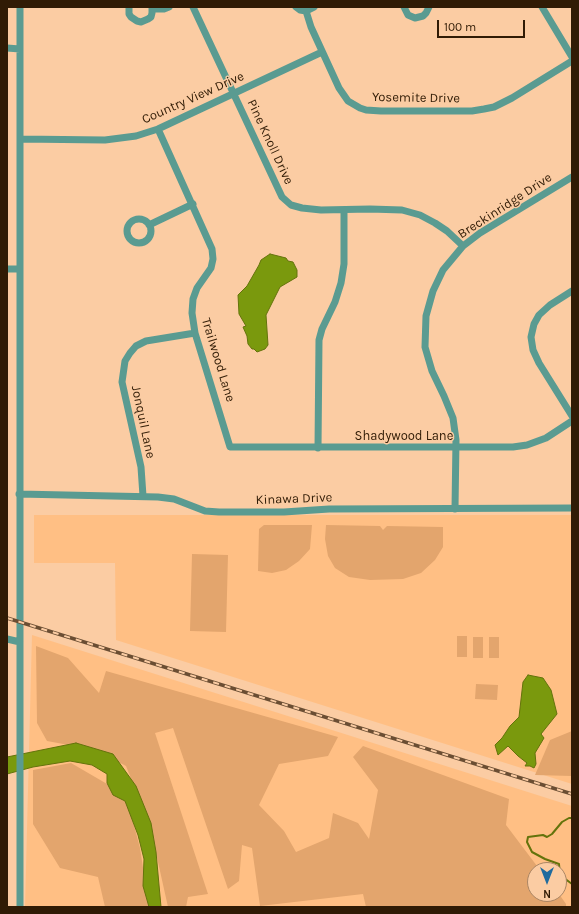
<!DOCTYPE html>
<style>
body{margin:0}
#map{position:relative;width:579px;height:914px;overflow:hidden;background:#fbcca3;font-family:Karla,sans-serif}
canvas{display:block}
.frame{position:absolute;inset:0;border:8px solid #301b05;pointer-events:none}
.north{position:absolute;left:527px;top:862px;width:40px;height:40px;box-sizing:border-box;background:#fbcca3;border:1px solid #aa8564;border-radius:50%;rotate:180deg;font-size:11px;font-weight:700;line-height:16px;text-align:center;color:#301b05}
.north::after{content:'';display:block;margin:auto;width:14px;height:18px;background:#1f6b9e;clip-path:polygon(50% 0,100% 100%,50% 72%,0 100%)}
.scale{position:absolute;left:437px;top:20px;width:88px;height:18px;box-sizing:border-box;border:2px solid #301b05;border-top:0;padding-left:5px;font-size:12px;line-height:14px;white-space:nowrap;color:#301b05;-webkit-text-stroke:3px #fbcca3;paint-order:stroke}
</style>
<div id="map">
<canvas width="579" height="914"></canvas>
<div class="frame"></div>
<div class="north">N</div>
<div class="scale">100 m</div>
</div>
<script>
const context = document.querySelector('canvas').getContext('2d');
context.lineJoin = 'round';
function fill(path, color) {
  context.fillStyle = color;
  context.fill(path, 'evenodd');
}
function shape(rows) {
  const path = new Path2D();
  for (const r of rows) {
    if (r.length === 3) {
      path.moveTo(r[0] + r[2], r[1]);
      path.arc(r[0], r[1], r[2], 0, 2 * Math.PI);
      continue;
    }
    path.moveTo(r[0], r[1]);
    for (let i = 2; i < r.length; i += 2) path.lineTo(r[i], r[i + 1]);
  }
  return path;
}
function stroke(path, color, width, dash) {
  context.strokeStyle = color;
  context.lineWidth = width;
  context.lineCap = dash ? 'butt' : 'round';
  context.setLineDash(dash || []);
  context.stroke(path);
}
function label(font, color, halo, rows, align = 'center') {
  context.font = font + ' Karla,sans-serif';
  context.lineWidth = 3;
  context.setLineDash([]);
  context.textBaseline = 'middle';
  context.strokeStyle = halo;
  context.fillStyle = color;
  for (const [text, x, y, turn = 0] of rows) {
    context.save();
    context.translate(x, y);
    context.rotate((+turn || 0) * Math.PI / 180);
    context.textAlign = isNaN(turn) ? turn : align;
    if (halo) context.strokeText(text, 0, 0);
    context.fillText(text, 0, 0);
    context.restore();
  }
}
fill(shape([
 [34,515,572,515,572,784,116,640,115,563,34,563],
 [32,635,572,806,572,907,25,907],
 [535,870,559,870,559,894,535,894]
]), '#ffbf84');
fill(shape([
 [264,525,312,525,310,549,299,561,286,570,272,573,258,571,259,529],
 [326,525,380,526,383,530,387,526,443,527,443,547,435,560,421,573,403,579,370,580,349,577,335,568,328,556,325,539],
 [192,554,228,555,226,632,190,631],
 [457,636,467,636,467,657,457,657],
 [473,637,483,637,483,658,473,658],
 [489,637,499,637,499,658,489,658],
 [36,646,68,658,99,693,106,671,338,737,328,756,279,764,259,805,284,831,296,852,329,838,333,813,358,823,369,839,378,790,353,757,363,746,509,799,506,825,540,870,535,870,535,894,559,894,566,904,566,907,461,907,459,906,366,907,363,894,260,906,252,848,242,845,239,881,228,889,173,728,155,733,208,894,188,897,186,907,168,907,150,826,126,766,96,750,47,741,37,723],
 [476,684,498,685,497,700,475,699],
 [572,731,572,776,535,775,550,740],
 [71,763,126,795,140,848,149,907,105,907,98,877,60,868,33,824,33,770]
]), '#e3a56d');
const water = shape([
 [270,254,286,258,288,261,293,262,297,270,297,277,280,287,266,315,268,345,265,349,257,352,254,349,252,349,248,344,247,336,243,327,246,326,239,314,238,295,247,286,259,265,261,260,270,254],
 [528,675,543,678,551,690,557,714,541,734,544,738,535,753,536,764,534,768,530,766,525,766,527,763,518,756,508,746,498,755,495,745,502,738,510,726,519,717,523,682,528,675],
 [76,743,113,754,136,786,151,823,156,852,161,907,149,907,143,886,144,859,138,835,125,801,113,795,107,783,107,774,92,765,70,761,33,767,7,774,7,757,76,743]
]);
fill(water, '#7a990d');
stroke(water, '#64730b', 1);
stroke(shape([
 [572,818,569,818,562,822,552,834,547,837,543,835,528,837,527,842,532,852,545,859,559,864,560,875,572,884]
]), '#64730b', 2);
stroke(shape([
 [20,7,20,907],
 [129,7,129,14,131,17,137,21,141,22,148,19,151,17,152,13,152,7],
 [193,7,282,197,291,205,302,208,321,210,370,209,402,210,420,215,435,223,447,231,463,246],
 [296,7,300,10,306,11,314,7],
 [404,7,408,15,415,18,423,16,426,13,429,7],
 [542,7,572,57],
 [153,9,164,9,169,7],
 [306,11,311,27,339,88,348,101,360,108,366,110,381,111,472,111,484,109,494,107,512,98,572,61],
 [7,48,20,49],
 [158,129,212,249,213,259,211,268,197,288,193,299,192,313,195,333,230,447,513,447,527,445,546,438,572,421],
 [20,139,105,140,136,136,158,129,322,52],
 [139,231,12],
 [149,225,193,204],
 [7,269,20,269],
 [572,291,550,305,539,315,534,324,531,337,533,350,539,363,572,416],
 [318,448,319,340,322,329,335,302,341,283,344,264,344,210],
 [19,494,158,497,174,499,205,511,219,512,284,512,329,509,572,508],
 [143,496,141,467,122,382,125,361,130,353,136,346,146,341,195,333],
 [455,509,456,440,453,418,444,396,432,371,425,347,426,316,433,291,443,270,463,246,480,233,572,177],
 [7,639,20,642]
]), '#5a9b91', 7);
const rail = shape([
 [7,618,572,794]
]);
stroke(rail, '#6b4e33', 3.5);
stroke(rail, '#fbcca3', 2, [6]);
label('13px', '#301b05', '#fbcca3', [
 ["Country View Drive",193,98,-24],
 ["Yosemite Drive",416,98,1],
 ["Pine Knoll Drive",270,142,65],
 ["Breckinridge Drive",505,206,-33],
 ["Trailwood Lane",218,360,73],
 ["Jonquil Lane",143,422,78],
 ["Shadywood Lane",404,436],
 ["Kinawa Drive",294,499,-2]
]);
</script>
